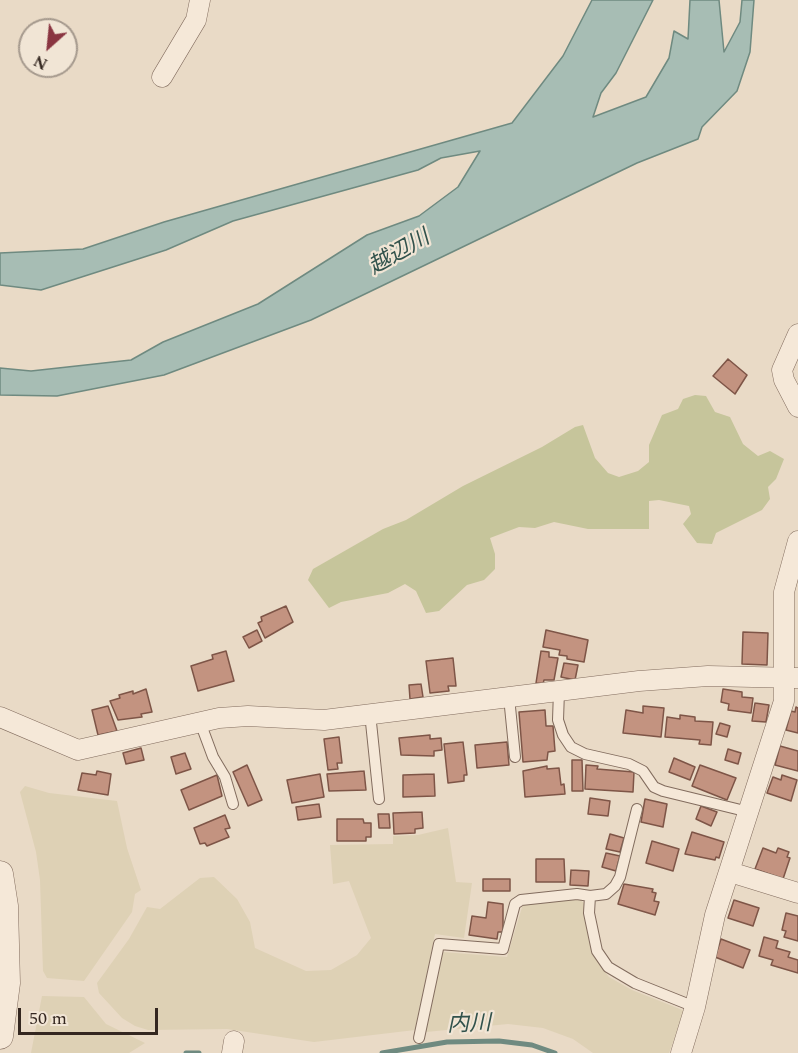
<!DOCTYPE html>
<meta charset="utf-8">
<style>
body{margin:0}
#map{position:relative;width:798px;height:1053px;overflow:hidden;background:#e9dac6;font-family:Spectral,serif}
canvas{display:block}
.north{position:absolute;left:18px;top:18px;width:60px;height:60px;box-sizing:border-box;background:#f1e5d5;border:2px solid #a5998d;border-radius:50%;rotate:207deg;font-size:16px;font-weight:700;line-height:24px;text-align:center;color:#342720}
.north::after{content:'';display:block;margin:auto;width:21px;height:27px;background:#8a3541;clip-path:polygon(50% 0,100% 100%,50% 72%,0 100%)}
.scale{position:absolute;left:18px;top:1008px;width:140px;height:27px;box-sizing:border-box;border:3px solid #342720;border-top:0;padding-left:8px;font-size:18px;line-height:21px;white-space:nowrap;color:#342720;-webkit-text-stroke:4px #f1e5d5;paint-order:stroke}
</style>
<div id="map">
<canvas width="798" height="1053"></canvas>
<div class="north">N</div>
<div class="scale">50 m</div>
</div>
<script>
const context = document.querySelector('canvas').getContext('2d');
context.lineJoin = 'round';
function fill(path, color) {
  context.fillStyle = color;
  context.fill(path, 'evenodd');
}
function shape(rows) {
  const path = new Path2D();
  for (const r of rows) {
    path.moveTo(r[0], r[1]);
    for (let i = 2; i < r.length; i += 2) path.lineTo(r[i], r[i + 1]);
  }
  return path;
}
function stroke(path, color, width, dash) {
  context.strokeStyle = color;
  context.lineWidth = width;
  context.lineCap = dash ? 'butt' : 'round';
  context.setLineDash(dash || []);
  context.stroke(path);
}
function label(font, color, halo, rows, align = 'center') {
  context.font = font + ' Spectral,"Noto Sans JP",serif';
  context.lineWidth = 4.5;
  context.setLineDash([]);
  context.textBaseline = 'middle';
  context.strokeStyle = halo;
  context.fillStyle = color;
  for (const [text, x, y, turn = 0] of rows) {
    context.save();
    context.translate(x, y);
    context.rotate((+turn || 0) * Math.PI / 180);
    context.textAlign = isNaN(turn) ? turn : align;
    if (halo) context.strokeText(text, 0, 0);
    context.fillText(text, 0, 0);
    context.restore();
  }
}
fill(shape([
 [25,786,49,793,117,801,127,848,141,890,135,894,132,912,84,981,47,978,43,971,40,880,36,852,20,792],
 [448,828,456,882,472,883,464,938,435,934,415,1030,314,1042,227,1029,148,1030,135,1026,122,1018,99,993,97,983,129,939,147,907,160,909,200,878,214,877,237,899,250,922,255,948,306,971,331,970,357,955,371,938,349,881,333,884,330,845,393,844,393,836,418,835],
 [577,897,585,904,586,923,595,958,609,977,632,990,685,1011,669,1053,593,1053,573,1039,543,1028,508,1024,426,1032,443,952,507,957,523,904],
 [42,996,84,997,106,1024,145,1043,129,1053,31,1053]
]), '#ded1b5');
fill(shape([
 [695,395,706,396,715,412,730,417,743,444,758,456,770,451,784,459,776,479,768,487,770,499,762,510,716,533,712,544,697,543,683,524,691,514,689,506,659,500,649,501,649,529,588,529,554,522,535,528,519,527,490,538,495,554,495,569,484,580,467,585,439,611,426,613,416,591,405,584,388,593,341,602,329,608,308,580,313,569,383,529,406,520,463,486,542,447,575,427,583,425,595,458,608,473,619,477,638,471,649,462,649,445,662,415,678,409,683,399]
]), '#c6c59b');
const water = shape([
 [592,0,653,0,616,73,601,93,593,117,646,97,669,58,674,31,688,39,690,0,719,0,724,52,740,22,742,0,754,0,750,52,737,91,702,127,698,139,637,163,311,320,164,375,57,396,0,395,0,368,31,371,131,360,163,342,258,304,367,235,419,216,458,187,480,151,441,158,418,170,233,221,166,250,41,290,0,285,0,253,83,249,164,222,512,123,563,56,592,0]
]);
fill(water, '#a7bdb4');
stroke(water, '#6f8a80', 1.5);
stroke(shape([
 [186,1053,199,1053],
 [382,1053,447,1042,499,1041,532,1045,555,1053]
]), '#6f8a80', 5);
const building = shape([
 [728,359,747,375,735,394,713,376,728,359],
 [286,606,293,622,265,638,258,623,262,621,261,617,286,606],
 [257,630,262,641,249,648,243,637,257,630],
 [546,630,588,640,584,662,567,659,567,656,559,655,560,650,543,647,546,630],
 [743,632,768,633,767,665,742,664,743,632],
 [226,651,234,681,198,691,191,666,213,659,212,655,226,651],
 [541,651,549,652,549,657,558,658,554,680,544,680,543,684,536,683,541,651],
 [453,658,456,686,448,686,449,691,430,693,426,661,453,658],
 [564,663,578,665,575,680,561,677,564,663],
 [421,684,423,697,410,699,409,685,421,684],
 [146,689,152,712,141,714,142,717,118,720,110,701,120,698,119,695,133,691,133,694,146,689],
 [723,689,742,692,742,697,753,698,751,713,728,710,729,704,721,702,723,689],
 [755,703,769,705,766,722,752,721,755,703],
 [108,706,117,731,98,735,92,710,108,706],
 [643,706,664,708,661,737,623,733,626,710,643,713,643,706],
 [796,707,798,708,798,733,786,730,791,711,795,712,796,707],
 [545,710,546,726,553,726,555,751,548,752,547,760,523,762,519,712,545,710],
 [680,715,695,717,695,721,713,722,711,745,699,744,700,740,665,737,667,717,680,719,680,715],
 [720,723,730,726,727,737,716,734,720,723],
 [430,735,430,739,441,738,442,750,434,751,434,756,401,755,399,738,430,735],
 [339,737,342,763,337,763,338,769,328,770,324,739,339,737],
 [463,742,467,775,464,775,464,781,448,783,444,744,463,742],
 [507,742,509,765,477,768,475,745,507,742],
 [780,746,798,751,798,771,775,765,780,746],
 [141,748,144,760,126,764,123,753,141,748],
 [728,749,741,753,738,764,725,760,728,749],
 [185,753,191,769,176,774,171,757,185,753],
 [674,758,695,767,690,780,669,772,674,758],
 [572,760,582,760,583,791,572,791,572,760],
 [247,765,262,800,248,806,233,772,247,765],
 [586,765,598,766,597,769,634,772,633,792,585,789,586,765],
 [700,765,736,778,727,800,692,786,700,765],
 [547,766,547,769,559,768,561,785,564,784,565,794,525,797,523,771,547,766],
 [97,771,111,774,108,795,78,790,82,773,96,775,97,771],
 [364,771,366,790,329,791,327,774,364,771],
 [320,774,324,797,292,803,287,780,320,774],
 [434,774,435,796,403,797,403,775,434,774],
 [217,775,222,796,189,810,181,790,217,775],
 [782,775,797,780,791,801,767,793,773,777,781,780,782,775],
 [590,798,610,801,608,816,588,814,590,798],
 [645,799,667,804,663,827,641,822,645,799],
 [319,804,321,817,298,820,296,807,319,804],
 [701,806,717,812,711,826,696,819,701,806],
 [422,812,423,828,415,829,415,833,394,834,393,813,422,812],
 [378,814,389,814,390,828,379,828,378,814],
 [225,815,230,828,225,829,229,837,207,846,205,843,200,844,194,828,225,815],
 [337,819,363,819,364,823,371,823,371,837,366,837,366,841,337,841,337,819],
 [692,832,724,842,719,858,716,857,715,860,685,854,692,832],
 [610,834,624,838,620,852,606,849,610,834],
 [652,841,679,849,673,871,646,863,652,841],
 [763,848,776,853,778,848,789,852,787,857,790,858,783,879,755,869,763,848],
 [606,853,620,856,616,871,602,867,606,853],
 [536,859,564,859,565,882,536,882,536,859],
 [571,870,589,871,588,886,570,885,571,870],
 [483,879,510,879,510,891,483,891,483,879],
 [624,884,653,889,652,892,656,893,654,901,659,902,655,915,618,904,624,884],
 [734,900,759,908,753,926,728,918,734,900],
 [488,902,503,904,503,932,498,932,497,939,469,935,472,916,486,918,488,902],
 [786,913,798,916,798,941,784,937,786,931,782,930,786,913],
 [764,937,778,941,776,948,790,952,788,957,798,960,798,973,771,965,773,960,759,956,764,937],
 [721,939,750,950,743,968,715,957,721,939]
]);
fill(building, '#c39380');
stroke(building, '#7e5547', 1.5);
const service = shape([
 [559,691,558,720,563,735,571,747,585,754,629,764,643,771,654,787,663,791,749,812],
 [509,697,515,757],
 [370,713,379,799],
 [200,722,213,757,225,777,233,804],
 [637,809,620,877,615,886,606,894,590,896,589,913,597,951,608,967,635,983,695,1007],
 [419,1038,439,944,503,949,515,904,521,900,577,894,590,896]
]);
const minor = shape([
 [162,77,196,20,200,0],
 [798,334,782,370,784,380,798,407],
 [0,717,78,750,219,718,248,716,324,720,639,681,708,676,798,678],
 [730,872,798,893],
 [232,1053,234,1041],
 [681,1053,695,1007,715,915,784,701,784,592,798,541]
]);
const tertiary = shape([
 [0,874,5,906,7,983,0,1036]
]);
stroke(service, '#826c5e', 12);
stroke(minor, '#826c5e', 21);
stroke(tertiary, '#826c5e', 27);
stroke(service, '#f5e8d8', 10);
stroke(minor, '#f5e8d8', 20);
stroke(tertiary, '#f5e8d8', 26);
label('italic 22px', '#31524c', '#f1e5d5', [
 ["越辺川",400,254,-30],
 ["内川",469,1026,-2]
]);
</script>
